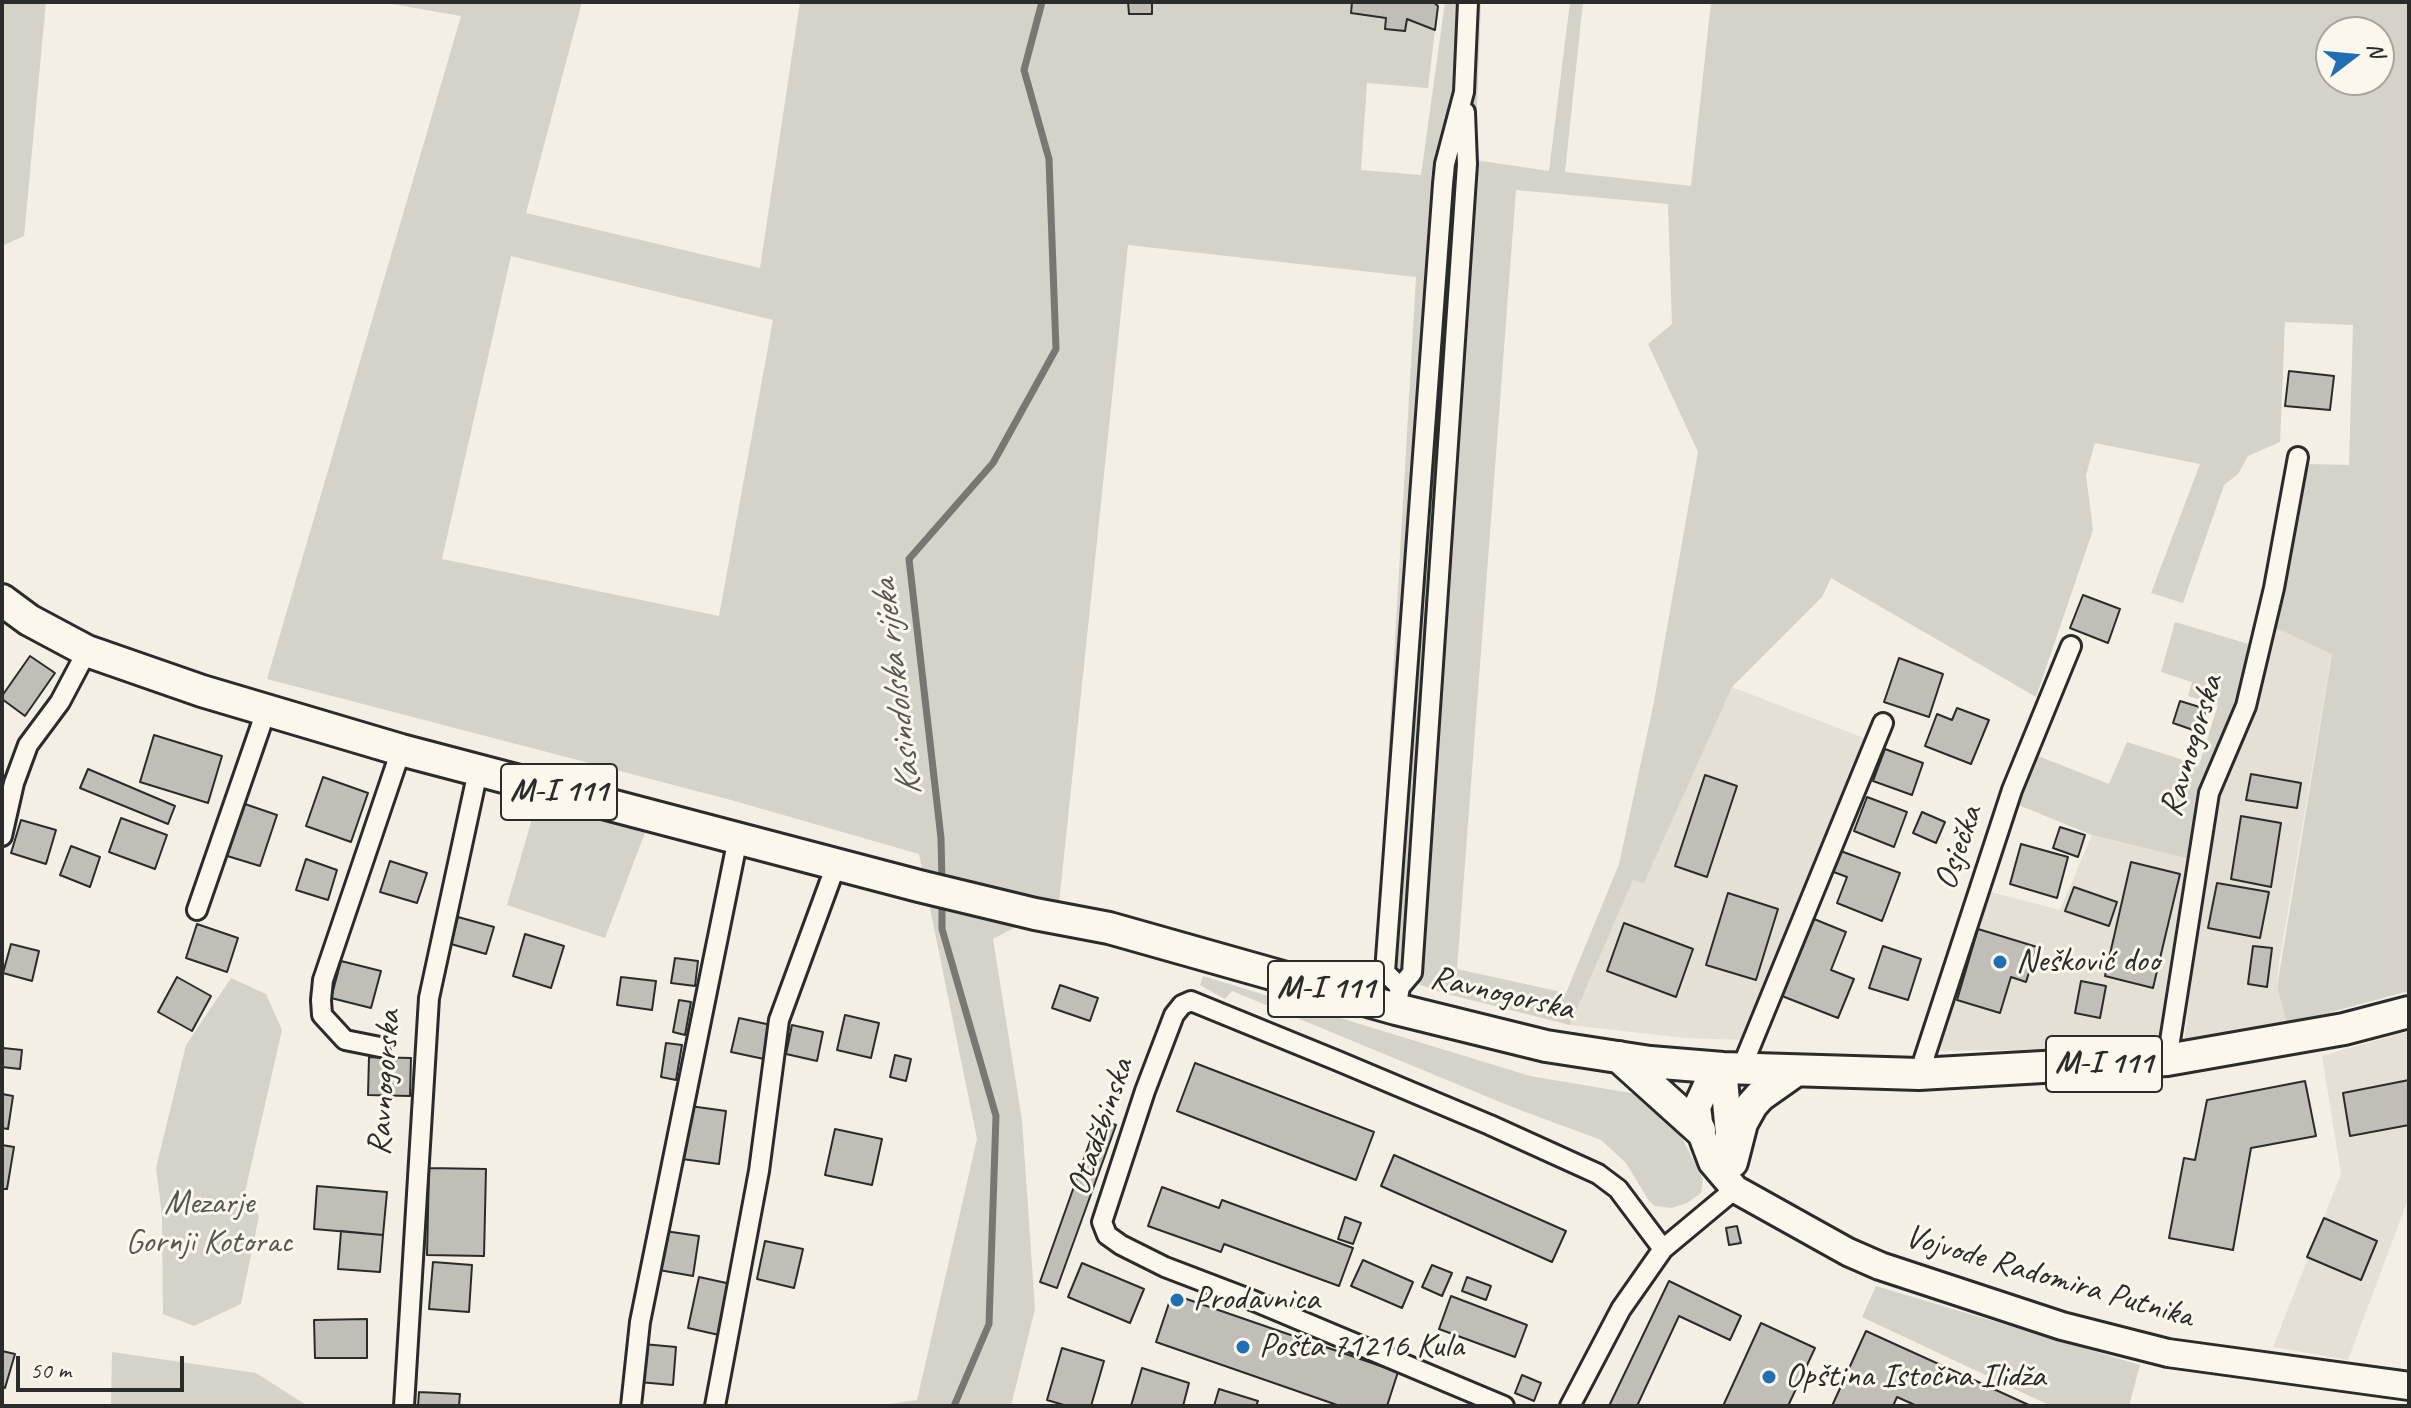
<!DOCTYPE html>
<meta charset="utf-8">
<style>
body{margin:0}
#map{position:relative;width:2411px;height:1408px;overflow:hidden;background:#f3efe4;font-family:Caveat,sans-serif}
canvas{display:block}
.frame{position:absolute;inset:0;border:4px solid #2b2b2b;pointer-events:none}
.north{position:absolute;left:2315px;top:16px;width:80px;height:80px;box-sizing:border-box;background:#fbf7ec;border:2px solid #a8a59f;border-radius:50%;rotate:74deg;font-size:22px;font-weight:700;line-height:32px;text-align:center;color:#2b2b2b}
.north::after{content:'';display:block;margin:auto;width:28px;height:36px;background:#1f6fb2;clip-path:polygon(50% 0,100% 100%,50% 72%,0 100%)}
.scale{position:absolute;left:16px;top:1356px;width:168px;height:36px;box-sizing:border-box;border:4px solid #2b2b2b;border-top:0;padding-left:10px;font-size:24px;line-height:28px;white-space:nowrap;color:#2b2b2b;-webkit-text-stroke:6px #fbf7ec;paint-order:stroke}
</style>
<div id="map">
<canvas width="2411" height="1408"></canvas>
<div class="frame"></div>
<div class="north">N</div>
<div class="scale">50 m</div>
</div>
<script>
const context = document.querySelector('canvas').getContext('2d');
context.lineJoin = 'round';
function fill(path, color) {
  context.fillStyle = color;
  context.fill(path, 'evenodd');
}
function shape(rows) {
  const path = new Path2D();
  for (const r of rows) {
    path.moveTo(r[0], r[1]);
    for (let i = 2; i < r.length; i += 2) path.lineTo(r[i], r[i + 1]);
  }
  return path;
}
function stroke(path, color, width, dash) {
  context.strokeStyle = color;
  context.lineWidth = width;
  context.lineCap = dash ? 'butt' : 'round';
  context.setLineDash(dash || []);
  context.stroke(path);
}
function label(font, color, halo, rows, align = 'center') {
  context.font = font + ' Caveat,sans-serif';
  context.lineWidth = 6;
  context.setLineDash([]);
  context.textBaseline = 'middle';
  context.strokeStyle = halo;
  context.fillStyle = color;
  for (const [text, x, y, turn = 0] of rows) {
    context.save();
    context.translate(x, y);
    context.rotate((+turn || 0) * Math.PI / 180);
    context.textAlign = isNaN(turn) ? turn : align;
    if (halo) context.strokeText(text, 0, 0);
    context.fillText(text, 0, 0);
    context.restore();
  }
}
fill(shape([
 [2274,627,2332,653,2279,963,2277,987,2287,1024,2184,1043,2198,916,2219,795,2255,706],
 [1732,687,1864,738,1745,1040,1684,1038,1570,1025,1633,880,1644,882],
 [2092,835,2190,859,2161,1048,1937,1051,1987,891,2060,910],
 [2409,1031,2409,1197,2348,1360,2273,1347,2341,1174,2322,1056]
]), '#e4e0d6');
fill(shape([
 [2,2,46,2,24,236,2,246],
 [380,2,582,2,526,213,760,268,800,2,1352,2,1351,13,1386,18,1385,29,1404,31,1407,19,1435,30,1428,88,1367,83,1361,170,1421,175,1445,2,1481,2,1475,160,1549,171,1570,2,1583,2,1565,172,1691,186,1711,2,2409,2,2409,991,2287,1024,2277,987,2332,654,2274,627,2309,464,2349,465,2353,325,2285,322,2280,442,2248,456,2238,474,2224,485,2183,603,2151,593,2200,464,2095,443,2086,475,2093,530,2036,697,1831,578,1822,597,1732,687,1644,883,1633,880,1570,1025,1443,993,1376,969,1416,277,1128,245,1059,904,993,939,1022,1120,1035,1309,1011,1406,877,1406,917,1400,977,1139,919,854,731,800,267,679,461,16],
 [2331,32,2379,32,2379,80,2331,80],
 [1516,190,1668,204,1672,324,1648,344,1698,452,1653,707,1619,864,1566,993,1457,969],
 [511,256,773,320,719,616,442,559],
 [2175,622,2252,645,2237,713,2190,859,2092,835,2016,804,2038,756,2109,784,2127,742,2199,765,2218,705,2188,696,2192,682,2161,672],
 [536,805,646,830,605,938,507,905],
 [1203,976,1530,1076,1631,1093,1647,1100,1678,1130,1703,1179,1701,1193,1687,1203,1671,1208,1655,1206,1649,1201,1626,1163,1601,1140,1512,1107,1232,991,1225,999,1200,985],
 [231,978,266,994,282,1030,245,1192,259,1216,241,1304,194,1326,163,1314,162,1215,156,1168,186,1045],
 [1876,1286,2140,1365,2129,1406,2051,1406,1862,1317],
 [112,1352,256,1373,308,1406,111,1406]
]), '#d5d2c9');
stroke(shape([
 [942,883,941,838,909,559,993,463,1056,349,1049,159,1024,70,1042,2],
 [942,899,942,929,996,1116,989,1324,954,1406]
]), '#787772', 7);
const building = shape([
 [1128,2,1152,2,1152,14,1129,14,1128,2],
 [1352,2,1433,2,1438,6,1435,30,1407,19,1405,31,1385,29,1386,18,1351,13,1352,2],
 [2289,371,2334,376,2330,410,2285,406,2289,371],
 [2083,595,2120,609,2108,643,2070,628,2083,595],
 [30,656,55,673,25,716,2,699,2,696,30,656],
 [1899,658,1943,674,1929,717,1884,702,1899,658],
 [2180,701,2206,709,2199,732,2173,723,2180,701],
 [1957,708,1989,720,1971,764,1925,746,1937,714,1952,720,1957,708],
 [154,735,222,756,208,803,140,782,154,735],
 [1885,749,1923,763,1912,795,1873,781,1885,749],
 [88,769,175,806,168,824,80,788,88,769],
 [2251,774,2301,783,2297,808,2246,800,2251,774],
 [1705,775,1737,786,1707,877,1675,866,1705,775],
 [323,777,368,793,351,842,306,826,323,777],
 [1867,797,1907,812,1894,847,1854,831,1867,797],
 [242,803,277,815,260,866,224,855,242,803],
 [1922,812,1945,822,1936,843,1913,833,1922,812],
 [2241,816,2281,823,2271,887,2231,879,2241,816],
 [121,818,167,835,155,869,109,852,121,818],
 [21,820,56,830,46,864,11,853,21,820],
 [2060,827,2085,835,2078,857,2053,848,2060,827],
 [2021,844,2068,857,2057,898,2010,884,2021,844],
 [71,846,100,857,90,887,60,875,71,846],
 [1838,850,1900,873,1882,921,1837,903,1847,877,1831,871,1838,850],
 [306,859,337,870,328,900,296,890,306,859],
 [390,861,427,873,417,903,380,892,390,861],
 [2131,862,2180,874,2153,988,2105,976,2131,862],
 [2217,883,2269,892,2260,938,2208,928,2217,883],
 [2074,887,2117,902,2109,926,2065,911,2074,887],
 [1728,893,1778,909,1756,980,1706,965,1728,893],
 [458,917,494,927,486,954,451,944,458,917],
 [1814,919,1846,932,1831,970,1854,979,1838,1018,1782,996,1814,919],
 [1624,923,1693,949,1676,997,1607,971,1624,923],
 [197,924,238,938,227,972,186,958,197,924],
 [1978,929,2037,947,2026,982,2011,977,2000,1013,1957,1000,1978,929],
 [525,934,564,946,551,988,513,976,525,934],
 [11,944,39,951,32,981,3,973,11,944],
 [1883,946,1921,959,1908,1000,1869,988,1883,946],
 [2253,946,2272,948,2267,987,2248,984,2253,946],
 [675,958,698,961,695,986,671,983,675,958],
 [341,961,381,971,371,1008,331,998,341,961],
 [177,977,211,996,192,1031,158,1012,177,977],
 [621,977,656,981,652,1010,617,1005,621,977],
 [2081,981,2106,986,2100,1018,2075,1013,2081,981],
 [1060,985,1098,998,1090,1021,1052,1008,1060,985],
 [679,1000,691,1002,685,1035,673,1032,679,1000],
 [845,1015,879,1023,871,1058,837,1050,845,1015],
 [739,1018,771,1025,764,1059,731,1052,739,1018],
 [792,1025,823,1032,817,1061,786,1054,792,1025],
 [666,1043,682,1045,676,1080,661,1077,666,1043],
 [3,1048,22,1050,20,1069,2,1067,3,1048],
 [895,1055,911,1059,906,1081,890,1077,895,1055],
 [369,1057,411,1058,410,1096,368,1095,369,1057],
 [1195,1063,1374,1132,1356,1180,1177,1111,1195,1063],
 [2409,1080,2409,1125,2350,1136,2343,1093,2409,1080],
 [2305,1081,2316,1136,2251,1148,2233,1250,2169,1238,2184,1158,2195,1160,2207,1100,2305,1081],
 [2,1094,13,1096,8,1129,2,1128,2,1094],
 [690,1106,726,1111,719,1164,682,1159,690,1106],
 [1098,1119,1116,1125,1057,1288,1040,1282,1098,1119],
 [835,1129,882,1139,872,1185,825,1175,835,1129],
 [2,1145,14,1147,7,1189,2,1189,2,1145],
 [1394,1155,1566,1231,1552,1262,1381,1186,1394,1155],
 [429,1168,486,1169,484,1256,427,1255,429,1168],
 [317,1186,387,1192,383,1235,314,1229,317,1186],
 [1162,1187,1219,1208,1222,1200,1353,1248,1339,1286,1224,1244,1221,1252,1148,1226,1162,1187],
 [1345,1217,1361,1223,1353,1244,1338,1239,1345,1217],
 [2324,1218,2377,1241,2361,1280,2307,1257,2324,1218],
 [1737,1226,1741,1243,1729,1245,1726,1228,1737,1226],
 [341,1231,383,1235,380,1272,338,1269,341,1231],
 [665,1231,699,1236,693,1276,659,1270,665,1231],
 [765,1241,803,1249,794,1288,757,1279,765,1241],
 [1363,1260,1413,1282,1402,1308,1351,1286,1363,1260],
 [433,1262,472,1265,469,1312,429,1309,433,1262],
 [1082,1263,1144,1289,1130,1323,1068,1297,1082,1263],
 [1432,1265,1452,1273,1442,1296,1422,1287,1432,1265],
 [699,1277,731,1284,719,1335,688,1328,699,1277],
 [1467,1277,1491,1286,1486,1300,1462,1291,1467,1277],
 [1669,1281,1741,1316,1730,1340,1679,1316,1637,1406,1609,1406,1669,1281],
 [1172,1294,1398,1372,1387,1406,1340,1406,1156,1342,1172,1294],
 [1451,1296,1527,1325,1515,1357,1439,1329,1451,1296],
 [367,1319,367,1358,315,1358,314,1320,367,1319],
 [1761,1323,1815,1348,1788,1406,1723,1406,1761,1323],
 [1866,1331,2031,1406,1917,1406,1897,1397,1893,1406,1832,1406,1866,1331],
 [643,1344,676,1347,673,1385,639,1382,643,1344],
 [1062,1348,1104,1361,1091,1406,1067,1406,1047,1400,1062,1348],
 [2,1351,15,1354,5,1388,2,1387,2,1351],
 [1142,1368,1189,1383,1183,1406,1131,1406,1142,1368],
 [1522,1375,1541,1383,1534,1401,1515,1393,1522,1375],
 [1219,1389,1258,1401,1256,1406,1214,1406,1219,1389],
 [419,1392,460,1394,459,1406,418,1406,419,1392]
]);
fill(building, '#c0beb6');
stroke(building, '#2b2b2b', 2);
const street = shape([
 [2,836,14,783,28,745,60,702,87,651],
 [197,910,266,711],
 [1400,987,1412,973,1467,164,1465,112],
 [1396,1009,1400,987,1385,972,1443,184,1445,164,1464,92,1468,2],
 [380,1047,345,1040,322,1015,321,1000,323,980,401,750],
 [2167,1060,2209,793,2246,706,2274,588,2298,457],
 [1741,1069,1883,723],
 [1919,1074,2012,790,2071,646],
 [404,1406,429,998,478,771],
 [631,1406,640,1322,738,838],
 [715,1406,759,1171,779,1020,836,865],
 [1504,1406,1254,1301,1165,1267,1121,1245,1107,1235,1102,1222,1145,1091,1174,1015,1182,1005,1191,1001,1338,1061,1490,1125,1598,1174,1618,1189,1663,1249],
 [1570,1406,1621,1309,1663,1249,1735,1189]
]);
const secondary = shape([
 [1723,1068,1708,1083,1697,1107,1700,1130,1712,1162,1735,1189,1848,1252,1880,1266,2062,1326,2168,1353,2409,1386],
 [1723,1068,1731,1156]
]);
const primary = shape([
 [2,600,29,620,87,651,202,691,401,750,919,886,1035,914,1109,928,1396,1009,1546,1046,1650,1062,1723,1068,1919,1074,2167,1060,2344,1029,2409,1012],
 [1619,1057,1700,1130],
 [1732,1162,1742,1123,1752,1105,1760,1096,1794,1072]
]);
stroke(street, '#2b2b2b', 24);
stroke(secondary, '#2b2b2b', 32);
stroke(primary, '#2b2b2b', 36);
stroke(street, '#fbf7ec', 18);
stroke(secondary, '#fbf7ec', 26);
stroke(primary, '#fbf7ec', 30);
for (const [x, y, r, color] of [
 [2000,962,8,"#1f6fb2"],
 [1177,1300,8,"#1f6fb2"],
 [1243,1347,8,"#1f6fb2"],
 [1769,1377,8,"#1f6fb2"]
]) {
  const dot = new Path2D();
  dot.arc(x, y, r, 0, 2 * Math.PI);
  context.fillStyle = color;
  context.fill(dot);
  stroke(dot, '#fbf7ec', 3);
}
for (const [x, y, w] of [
 [559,792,116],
 [1326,989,116],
 [2104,1064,116]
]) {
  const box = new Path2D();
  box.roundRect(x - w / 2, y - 28, w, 56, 6);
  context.fillStyle = '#fbf7ec';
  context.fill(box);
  stroke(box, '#2b2b2b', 2);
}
label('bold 32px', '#2b2b2b', null, [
 ["M-I 111",559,792],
 ["M-I 111",1326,989],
 ["M-I 111",2104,1064]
]);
label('34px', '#2b2b2b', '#fbf7ec', [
 ["Ravnogorska",2192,746,-73],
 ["Osječka",1959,848,-71],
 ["Ravnogorska",1502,994,13],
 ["Ravnogorska",385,1083,-86],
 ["Otadžbinska",1101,1127,-71],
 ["Vojvode Radomira Putnika",2049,1277,16]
]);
label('34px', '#2b2b2b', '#fbf7ec', [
 ["Nešković doo",2016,962],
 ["Prodavnica",1193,1300],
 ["Pošta 71216 Kula",1259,1347],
 ["Opština Istočna Ilidža",1785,1377]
], 'left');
label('34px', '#565552', '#fbf7ec', [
 ["Mezarje",209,1204],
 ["Gornji Kotorac",209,1243]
]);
label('italic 36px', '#585755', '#fbf7ec', [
 ["Kasindolska rijeka",898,688,-97]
]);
</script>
